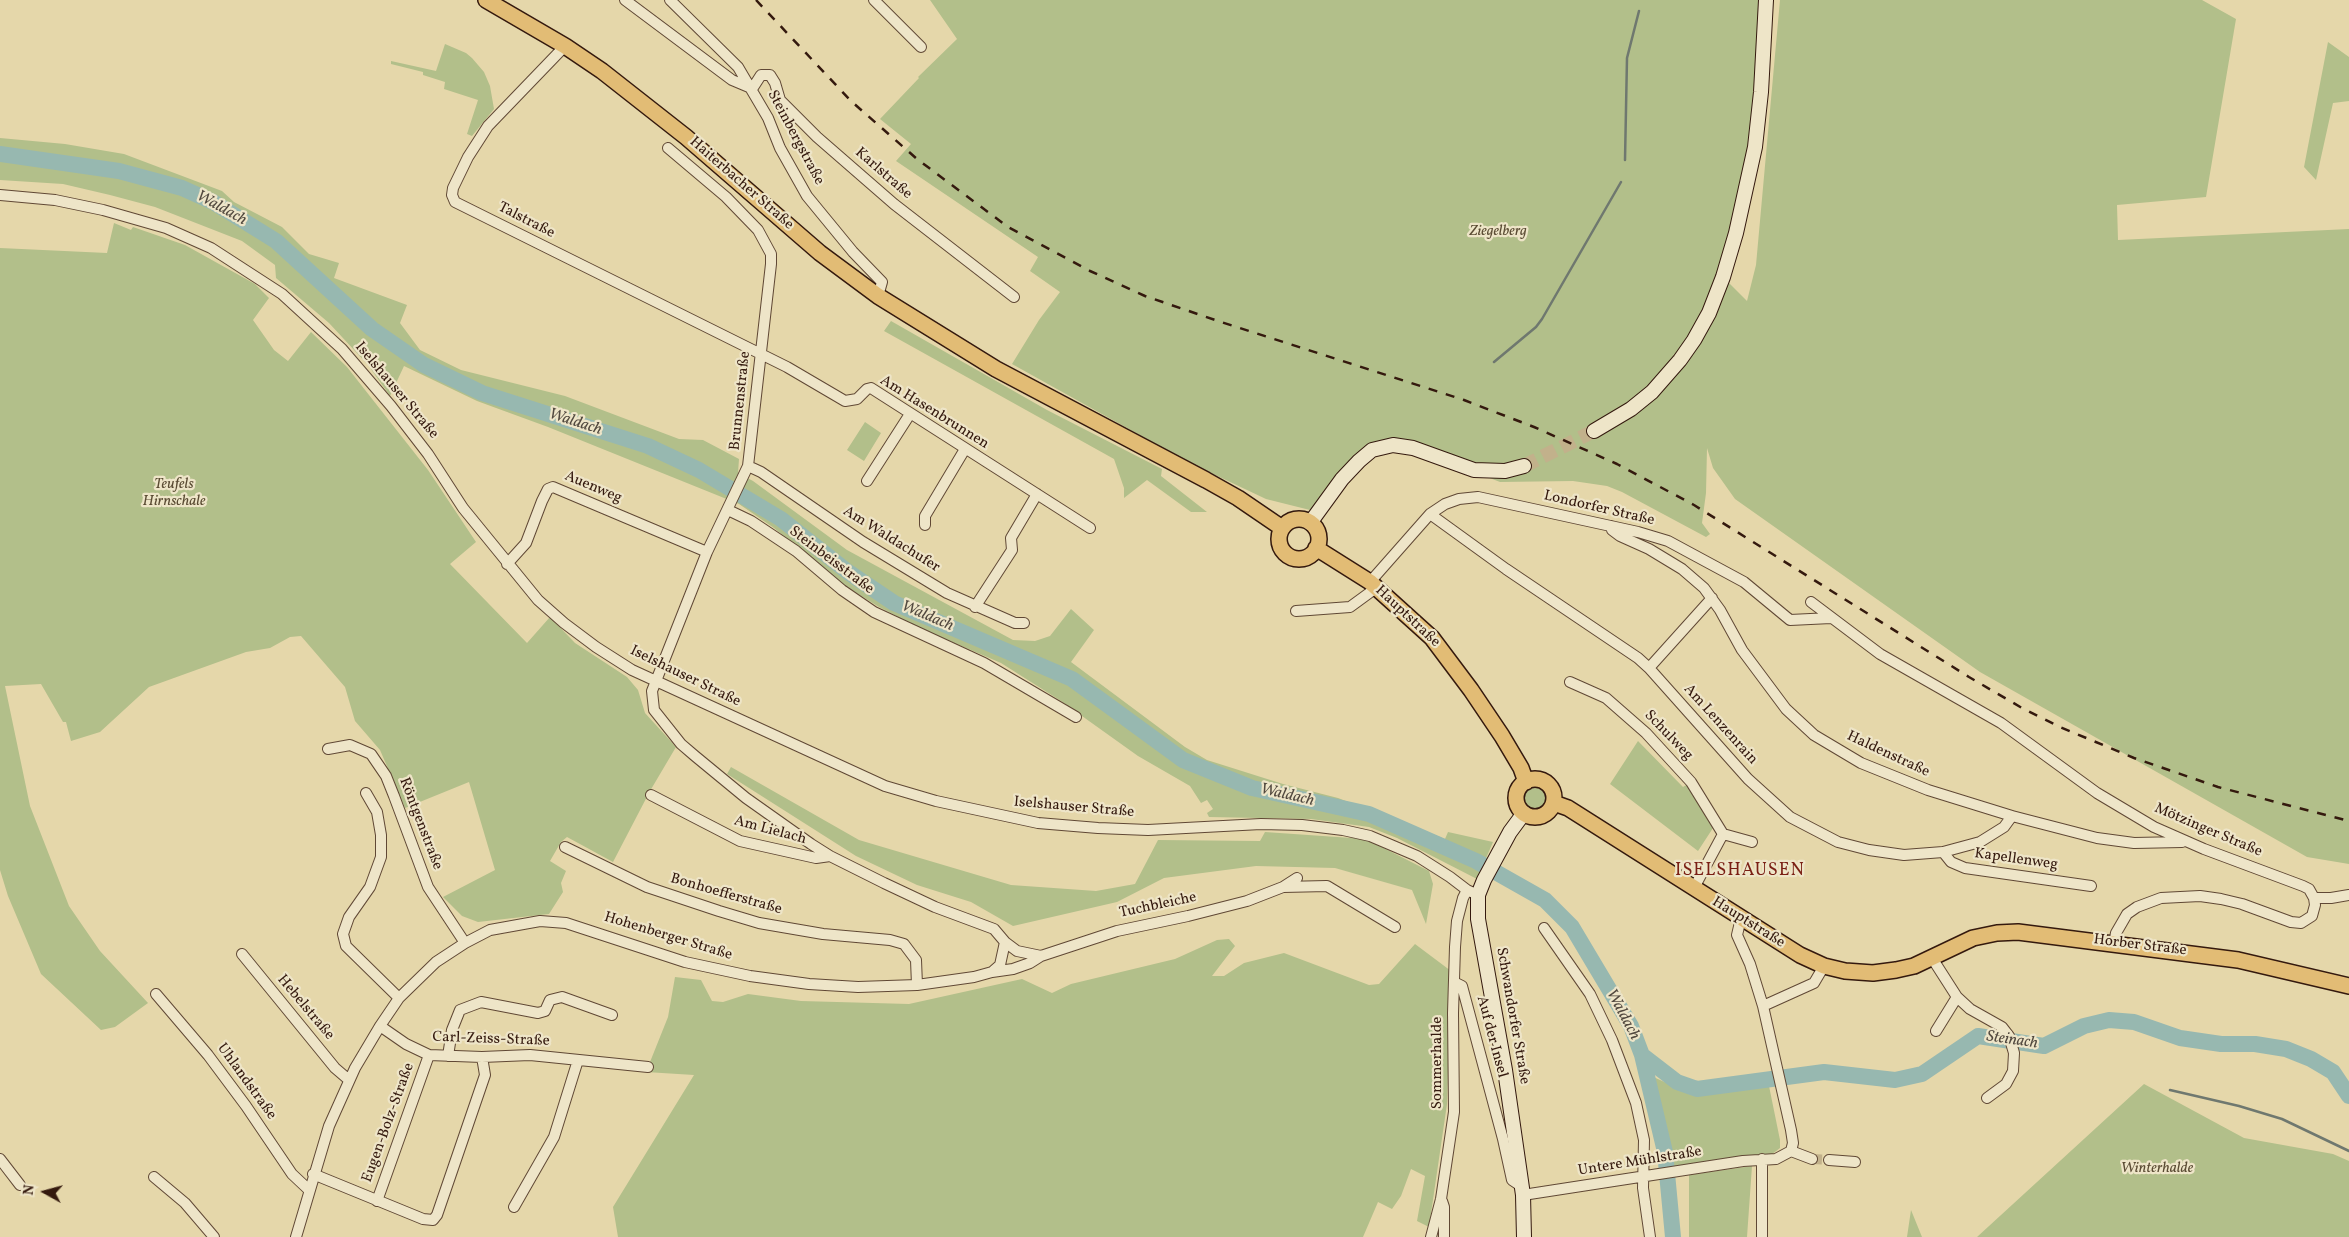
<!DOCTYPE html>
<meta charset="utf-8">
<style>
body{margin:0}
#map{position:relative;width:2349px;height:1237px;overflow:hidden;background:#e5d7aa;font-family:Vollkorn,serif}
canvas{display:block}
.north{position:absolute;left:20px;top:1167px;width:50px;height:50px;-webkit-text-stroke:4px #eee5c8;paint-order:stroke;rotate:277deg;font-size:14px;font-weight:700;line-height:20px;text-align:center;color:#34190e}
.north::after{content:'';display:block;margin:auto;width:18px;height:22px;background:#34190e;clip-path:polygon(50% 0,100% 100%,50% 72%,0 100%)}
</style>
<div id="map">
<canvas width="2349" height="1237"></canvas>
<div class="north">N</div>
</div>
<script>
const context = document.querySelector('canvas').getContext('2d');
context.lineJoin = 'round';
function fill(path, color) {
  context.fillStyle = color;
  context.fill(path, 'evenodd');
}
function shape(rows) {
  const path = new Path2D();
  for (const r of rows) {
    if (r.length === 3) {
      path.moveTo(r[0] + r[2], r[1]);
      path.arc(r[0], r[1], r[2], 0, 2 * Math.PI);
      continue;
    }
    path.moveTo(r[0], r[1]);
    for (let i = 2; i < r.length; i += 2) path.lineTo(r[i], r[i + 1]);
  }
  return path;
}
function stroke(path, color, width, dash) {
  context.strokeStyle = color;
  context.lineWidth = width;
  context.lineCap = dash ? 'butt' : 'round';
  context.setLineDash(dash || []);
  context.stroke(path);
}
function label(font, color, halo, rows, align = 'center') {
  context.font = font + ' Vollkorn,serif';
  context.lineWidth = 4.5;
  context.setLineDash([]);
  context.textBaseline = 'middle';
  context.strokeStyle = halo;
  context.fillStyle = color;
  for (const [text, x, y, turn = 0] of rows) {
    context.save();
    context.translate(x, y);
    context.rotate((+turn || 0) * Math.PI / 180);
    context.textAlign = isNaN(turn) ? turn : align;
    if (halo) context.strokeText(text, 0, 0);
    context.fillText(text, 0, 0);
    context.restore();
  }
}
fill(shape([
 [930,0,1760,0,1749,155,1726,280,1747,301,1756,265,1780,0,2202,0,2236,19,2206,197,2117,205,2118,240,2349,229,2349,864,2307,857,1980,672,1735,499,1713,468,1707,448,1706,493,1702,523,1710,534,1706,537,1622,492,1607,486,1573,481,1500,482,1413,448,1372,450,1318,512,1266,499,1190,463,1012,364,1039,320,1060,292,1030,271,1038,257,896,161,911,144,880,119,919,78,918,77,957,39],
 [2328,42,2349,57,2349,101,2333,103,2316,180,2304,167],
 [445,44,466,53,472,58,484,72,490,86,494,109,472,136,467,134,478,100,444,89,445,82,423,75,423,72,391,64,391,61,436,71],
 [0,138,65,144,124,154,222,191,234,202,282,227,309,254,339,263,334,278,407,305,400,323,420,350,461,370,565,396,679,439,703,440,739,459,738,473,753,481,847,550,1013,640,1035,641,1050,636,1071,609,1094,630,1071,662,1185,747,1207,760,1283,784,1338,798,1445,839,1448,832,1493,842,1477,879,1397,838,1369,827,1311,819,1209,817,1207,813,1213,809,1207,800,1201,803,1190,786,1138,756,1061,701,1001,663,922,629,879,607,839,582,774,528,739,504,548,427,477,401,404,366,390,396,368,365,329,323,276,278,275,265,242,241,155,207,110,195,63,184,0,180],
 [114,223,131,230,133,227,185,245,255,284,269,298,253,320,274,350,288,361,311,332,347,367,391,423,428,470,476,542,450,564,527,643,550,617,575,643,627,677,638,690,645,713,676,747,650,791,613,862,567,837,561,842,550,861,566,871,561,883,563,892,549,914,478,922,462,916,443,897,495,870,469,782,405,808,380,750,355,721,345,687,301,636,290,637,270,648,246,652,149,687,100,732,71,741,66,722,63,722,41,684,5,686,30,806,69,906,100,951,148,1003,115,1027,101,1030,41,974,8,896,0,870,0,248,107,253],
 [891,321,1047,410,1162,469,1161,476,1207,512,1191,512,1147,480,1124,498,1124,488,1114,459,884,331],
 [865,422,881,433,864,461,847,450],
 [1638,741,1683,787,1691,782,1713,828,1698,851,1610,784],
 [731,767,859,840,1011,885,1096,891,1135,884,1158,840,1260,841,1265,832,1366,839,1429,871,1433,884,1426,924,1412,890,1335,868,1256,866,1164,878,1117,902,1013,926,971,902,917,885,856,856,727,774],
 [1535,799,11],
 [1229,939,1235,946,1212,976,1224,976,1244,963,1284,953,1369,985,1379,984,1415,944,1451,971,1447,1104,1429,1227,1417,1221,1425,1176,1411,1169,1401,1196,1392,1209,1378,1202,1363,1237,618,1237,613,1207,694,1075,646,1072,668,1017,675,977,701,980,712,1001,723,1002,748,994,801,1001,909,1004,1022,979,1052,993,1071,984,1175,959,1217,940],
 [1647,1074,1695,1096,1769,1086,1780,1140,1780,1148,1771,1155,1672,1167],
 [2144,1084,2244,1138,2333,1154,2349,1161,2349,1237,1977,1237],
 [1752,1166,1747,1237,1689,1237,1689,1175],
 [1911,1210,1922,1237,1907,1237]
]), '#b2bf8a');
stroke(shape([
 [1625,160,1627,58,1639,11],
 [1494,362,1536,327,1542,319,1621,182],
 [2170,1090,2239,1106,2282,1119,2349,1151]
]), '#6f786f', 2.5);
stroke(shape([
 [0,154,119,171,182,188,213,202,276,241,372,329,424,365,482,393,648,446,699,470,781,519,848,572,894,603,1072,679,1183,760,1252,788,1369,814,1476,861,1545,900,1572,927,1631,1026,1642,1055,1665,1152,1673,1237],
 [1642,1055,1677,1082,1697,1089,1824,1072,1895,1080,1922,1074,1978,1036,2044,1046,2084,1026,2109,1020,2134,1022,2180,1038,2221,1044,2255,1044,2286,1049,2311,1059,2333,1072,2349,1096]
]), '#97b8b0', 16);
stroke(shape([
 [1812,1159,1829,1160]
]), '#c2b18b', 10, [10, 5]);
stroke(shape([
 [1524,466,1594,431]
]), '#c2b18b', 14, [14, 7]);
const street = shape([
 [625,0,732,80,751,88],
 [670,0,738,67,768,118,780,148,807,196,853,252,882,282,878,296],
 [874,0,921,47],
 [565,46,488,126,468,157,453,188,452,195,455,202,787,367,845,401,857,399,867,389,871,388,1090,528],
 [752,89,761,75,770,75,775,83,780,100,817,137,894,204,1014,297],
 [0,195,55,200,103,210,166,228,211,248,282,294,342,349,391,406,428,454,463,508,538,600,564,623,596,647,632,670,656,681,885,786,936,801,1038,823,1098,828,1148,830,1261,824,1302,825,1343,830,1370,836,1417,856,1450,877,1467,890,1478,895],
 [748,466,761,472,863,542,947,593,1015,623,1024,623],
 [867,481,910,414],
 [728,510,751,521,796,551,842,590,874,612,984,663,1076,717],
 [1430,514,1506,569,1638,658,1649,668,1748,779,1790,817,1838,842,1869,850,1904,855,1943,852,1980,842,2004,827,2012,816],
 [925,525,925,516,965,449],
 [1611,526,1612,530,1620,536,1649,549,1682,569,1704,588,1720,610,1742,650,1786,709,1814,735,1861,763,1928,790,2012,816,2097,838,2134,843,2182,842],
 [507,564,526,543,542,501,548,489,553,487,707,552],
 [1370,582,1430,514,1445,504,1459,499,1478,497,1638,532,1668,541,1744,582,1790,620,1831,618],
 [1811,602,1880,654,2001,723,2097,793,2154,827,2204,849,2303,886,2309,889,2314,898,2315,905,2312,916,2301,923,2291,922,2242,904,2221,899,2200,896,2161,898,2137,907,2127,914,2116,933,2114,943],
 [975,607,1012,550,1011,538,1037,494],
 [1296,611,1350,607,1376,588],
 [1649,668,1712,598],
 [1570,682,1606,698,1646,733,1691,782,1723,834,1694,888],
 [328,749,350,745,371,754,386,776,394,796,428,887,465,943],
 [366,793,377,812,381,835,381,857,370,887,349,917,343,934,346,946,399,998],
 [651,795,740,841,816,858,830,856],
 [1723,834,1752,842],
 [565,847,647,887,719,911,759,923,823,934,890,940,904,944,916,960,917,985],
 [1943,852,1951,862,1965,868,2091,886],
 [1283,887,1327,886,1395,927],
 [2314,898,2331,898,2349,895],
 [1544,928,1590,994,1612,1040,1636,1103,1644,1140,1643,1188,1650,1237],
 [1005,942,1017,951,1041,956],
 [242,954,335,1068,349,1080],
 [1932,958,1957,997,1970,1009,2002,1027,2009,1036,2014,1053,2013,1071,2006,1084,1987,1098],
 [992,972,1013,969,1030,963,1041,956,1117,931,1188,916,1247,901,1283,887,1297,878],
 [1454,982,1462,986,1503,1139,1512,1180,1521,1186],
 [156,994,208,1055,246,1106,292,1174,309,1190],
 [1763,1006,1814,983,1824,966],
 [380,1026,406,1044,429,1055,482,1057,530,1055,648,1067],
 [1936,1031,1957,997],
 [448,1056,452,1030,460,1010,481,1002,538,1013,545,1011,550,1000,562,997,612,1015],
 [1791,1151,1812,1159],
 [0,1159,20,1185],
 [1762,1159,1762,1237],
 [1829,1160,1855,1162],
 [313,1174,423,1219,433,1220,437,1215,485,1075,482,1057],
 [154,1177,185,1203,214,1237],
 [1523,1195,1743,1161,1776,1159,1791,1151,1793,1143,1791,1130,1763,1006,1750,964,1737,935,1741,918],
 [377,1201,429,1055],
 [1442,1201,1444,1207,1444,1237],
 [514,1207,554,1137,578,1060],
 [296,1237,329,1126,355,1068,380,1026,399,998,436,962,465,943,490,930,540,921,566,923,685,962,750,976,809,984,858,987,917,985,974,977,992,972,1000,965,1005,942,994,929,935,907,884,883,830,856,811,844,746,798,695,756,681,744,654,710,652,691,656,681,707,552,748,466,771,264,771,254,758,230,726,197,668,148],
 [1431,1237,1441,1199,1454,1112,1453,1013,1455,947,1457,921,1463,898,1467,890]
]);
const secondary = shape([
 [1594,431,1631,409,1652,392,1680,360,1694,340,1709,313,1723,277,1736,233,1755,147,1761,92,1766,0],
 [1310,523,1342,479,1359,461,1372,450,1393,445,1413,448,1474,470,1505,471,1524,466],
 [1524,813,1510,832,1484,880,1478,895,1478,919,1505,1070,1523,1195,1524,1237]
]);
const primary = shape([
 [486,0,565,46,602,71,686,137,820,253,878,296,996,369,1206,480,1238,498,1282,528],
 [1299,539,20],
 [1316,548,1370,582,1432,638,1471,690,1502,736,1521,768,1526,782],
 [1535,798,19],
 [1554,803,1568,808,1800,955,1824,966,1845,971,1873,973,1896,970,1914,966,1973,938,1997,933,2018,932,2238,960,2349,986]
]);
stroke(street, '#604835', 12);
stroke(secondary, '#34190e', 16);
stroke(primary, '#34190e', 18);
stroke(street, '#eee5c8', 10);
stroke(secondary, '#eee5c8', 14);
stroke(primary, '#e2bc75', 15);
stroke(shape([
 [756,0,851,101,917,159,1008,227,1090,271,1145,296,1215,320,1464,400,1534,427,1617,464,1694,505,1969,677,2022,708,2060,727,2134,758,2218,787,2349,821]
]), '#34190e', 2.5, [9, 9]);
label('15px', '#34190e', '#eee5c8', [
 ["Steinbergstraße",795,138,62],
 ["Karlstraße",883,174,41],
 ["Haiterbacher Straße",741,184,41],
 ["Talstraße",526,221,27],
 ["Iselshauser Straße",396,391,50],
 ["Brunnenstraße",741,401,-84],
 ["Am Hasenbrunnen",934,413,32],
 ["Auenweg",593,488,23],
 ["Londorfer Straße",1599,509,13],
 ["Am Waldachufer",891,540,32],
 ["Steinbeisstraße",831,561,37],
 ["Hauptstraße",1407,617,43],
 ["Iselshauser Straße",685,677,26],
 ["Am Lenzenrain",1720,725,48],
 ["Schulweg",1668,736,46],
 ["Haldenstraße",1888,755,25],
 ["Iselshauser Straße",1074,808,5],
 ["Röntgenstraße",420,824,69],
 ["Am Lielach",770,831,15],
 ["Mötzinger Straße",2208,831,23],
 ["Kapellenweg",2016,860,8],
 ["Bonhoefferstraße",726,895,16],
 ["Tuchbleiche",1158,906,-12],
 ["Hauptstraße",1748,923,32],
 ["Hohenberger Straße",668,937,17],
 ["Horber Straße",2140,946,7],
 ["Hebelstraße",305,1008,50],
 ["Schwandorfer Straße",1512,1016,80],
 ["Auf der Insel",1491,1037,75],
 ["Carl-Zeiss-Straße",491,1040,2],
 ["Sommerhalde",1438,1063,-90],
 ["Uhlandstraße",246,1082,54],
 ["Eugen-Bolz-Straße",389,1123,-70],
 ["Untere Mühlstraße",1640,1162,-9]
]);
label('italic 15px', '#5a4b33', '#eee5c8', [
 ["Ziegelberg",1498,232],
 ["Teufels",174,485],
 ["Hirnschale",174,502],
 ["Winterhalde",2157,1169]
]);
label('italic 16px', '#52493f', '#eee5c8', [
 ["Waldach",221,209,29],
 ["Waldach",575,423,18],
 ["Waldach",927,617,23],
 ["Waldach",1287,796,13],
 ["Waldach",1622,1015,62],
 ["Steinach",2012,1041,8]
]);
context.letterSpacing = '1px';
label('18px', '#7a1f14', '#eee5c8', [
 ["ISELSHAUSEN",1740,872]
]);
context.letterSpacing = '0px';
</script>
